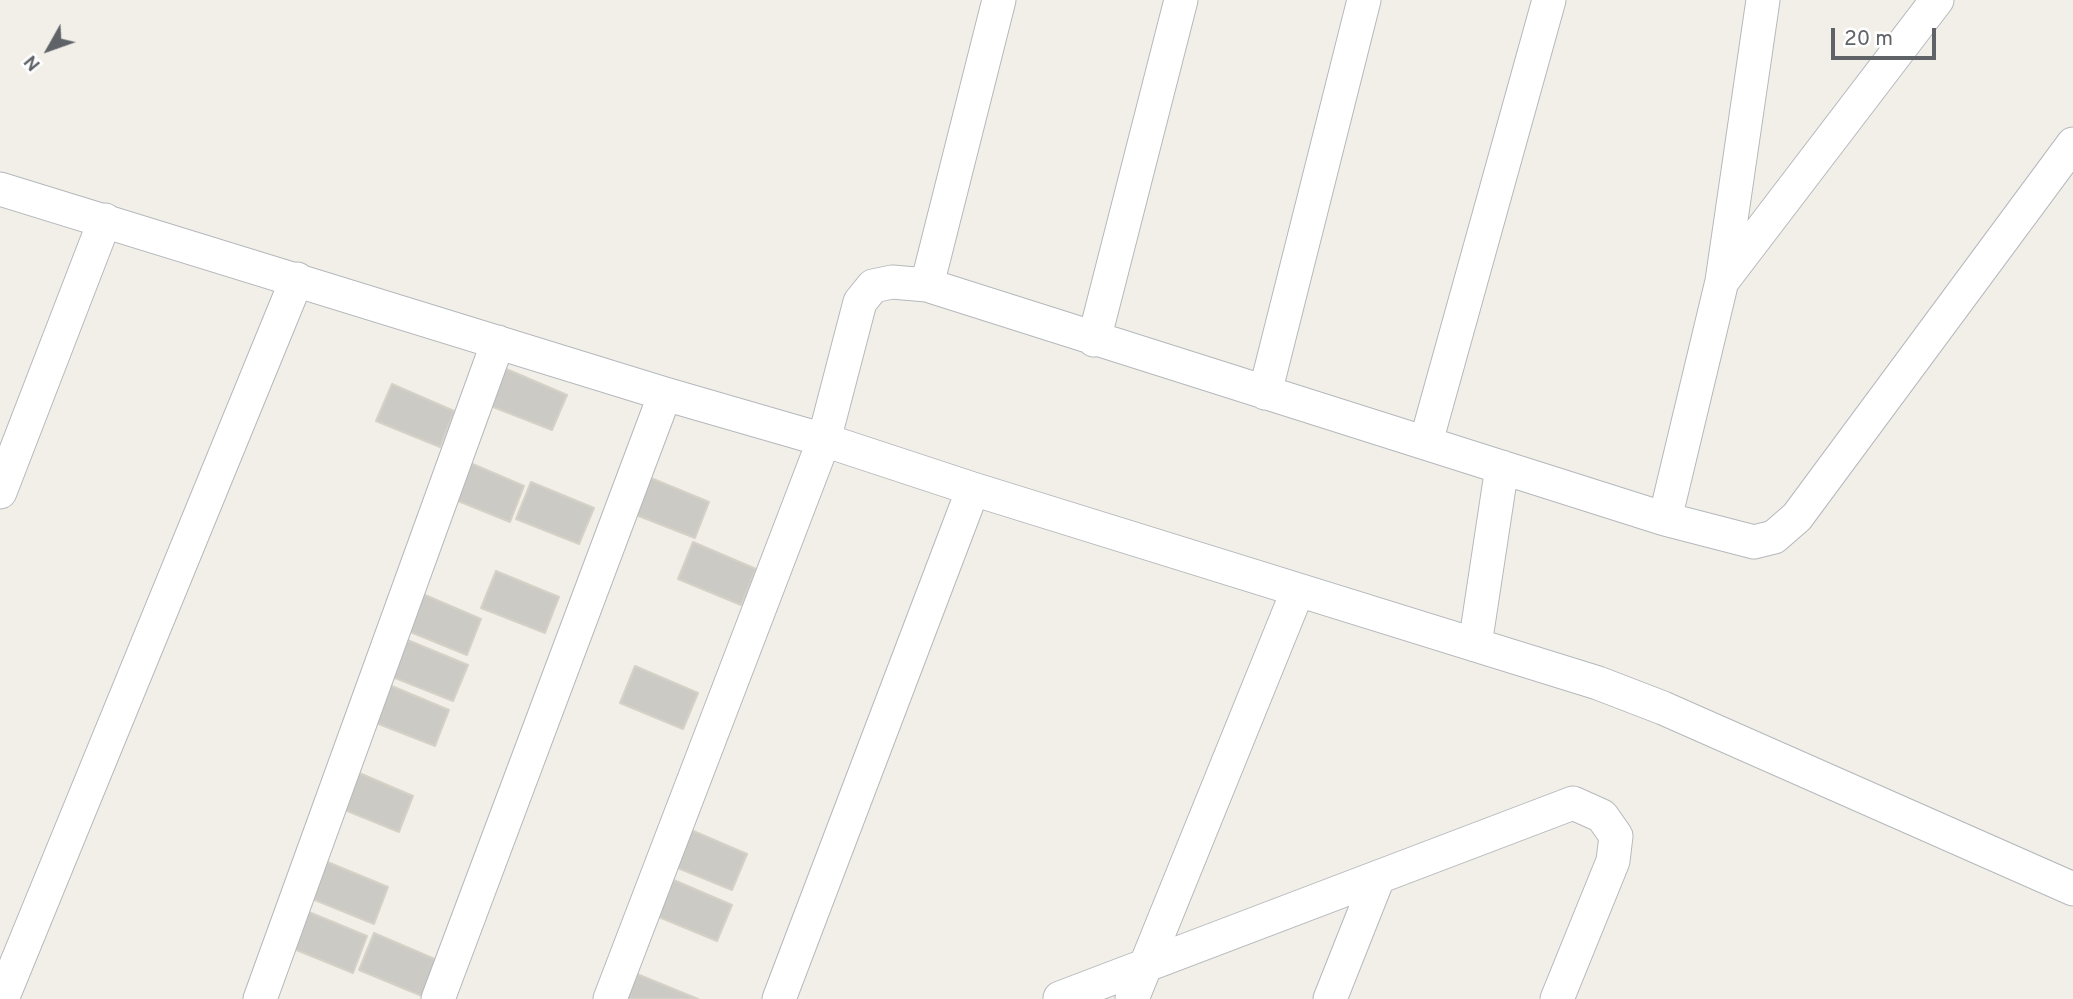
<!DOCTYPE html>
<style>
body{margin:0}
#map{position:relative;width:2073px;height:999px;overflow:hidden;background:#f1efe8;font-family:Overpass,sans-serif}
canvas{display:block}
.north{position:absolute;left:14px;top:14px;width:70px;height:70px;-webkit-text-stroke:5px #fff;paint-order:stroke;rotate:230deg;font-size:19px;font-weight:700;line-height:28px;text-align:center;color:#5f6368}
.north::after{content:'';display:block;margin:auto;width:24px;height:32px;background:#5f6368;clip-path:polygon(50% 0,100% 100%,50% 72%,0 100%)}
.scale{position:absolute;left:1831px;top:28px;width:105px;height:32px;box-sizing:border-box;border:4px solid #5f6368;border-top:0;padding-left:9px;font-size:21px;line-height:24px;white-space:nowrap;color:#5f6368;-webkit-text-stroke:5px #fff;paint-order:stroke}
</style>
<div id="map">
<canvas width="2073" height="999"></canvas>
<div class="north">N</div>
<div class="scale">20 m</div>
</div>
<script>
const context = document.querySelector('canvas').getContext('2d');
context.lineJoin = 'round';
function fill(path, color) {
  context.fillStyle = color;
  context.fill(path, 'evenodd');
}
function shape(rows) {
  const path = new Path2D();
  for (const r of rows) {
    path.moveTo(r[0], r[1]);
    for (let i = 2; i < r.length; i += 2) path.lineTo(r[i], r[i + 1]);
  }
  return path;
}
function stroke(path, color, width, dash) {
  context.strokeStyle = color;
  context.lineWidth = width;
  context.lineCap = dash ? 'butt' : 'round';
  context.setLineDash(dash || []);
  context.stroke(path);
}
const building = shape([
 [504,368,567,395,552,430,488,405,504,368],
 [392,384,454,411,440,447,376,421,392,384],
 [461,459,524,486,510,522,446,496,461,459],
 [646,476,709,502,695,538,631,513,646,476],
 [531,482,594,508,579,544,516,519,531,482],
 [693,542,756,569,741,605,678,579,693,542],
 [496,571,559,597,545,633,481,608,496,571],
 [418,592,481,619,467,655,403,629,418,592],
 [405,639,468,665,453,701,390,676,405,639],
 [635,666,698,693,683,729,620,703,635,666],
 [387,684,449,710,435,746,371,721,387,684],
 [350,769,413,796,399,832,335,806,350,769],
 [684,827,747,854,732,890,668,864,684,827],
 [325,861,388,887,374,924,310,898,325,861],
 [669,878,732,905,717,941,654,915,669,878],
 [304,910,367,936,353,973,289,947,304,910],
 [374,933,437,960,422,996,359,970,374,933],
 [637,974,698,999,627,999,637,974]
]);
fill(building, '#cccac5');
stroke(building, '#d6d1c6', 2);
const minor = shape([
 [999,0,927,285,1665,519,1754,542,1774,537,1797,517,2073,144],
 [0,189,665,394,824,440,973,489,1598,683,1663,708,2073,889],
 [1724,279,1937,0],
 [1094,340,1181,0],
 [1265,393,1364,0],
 [1426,442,1549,0],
 [0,492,105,220],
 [1665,519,1722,281,1763,0],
 [1475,645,1502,467],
 [1060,998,1573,803,1602,816,1616,836,1613,861,1557,999],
 [2,999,297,279],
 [260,999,498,342],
 [438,999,665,394],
 [610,999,824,440,860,302,873,286,892,282,927,285],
 [779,999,973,489],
 [1132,999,1298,590],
 [1330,999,1378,878]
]);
stroke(minor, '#b5b8bc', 35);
stroke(minor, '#fff', 33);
</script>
